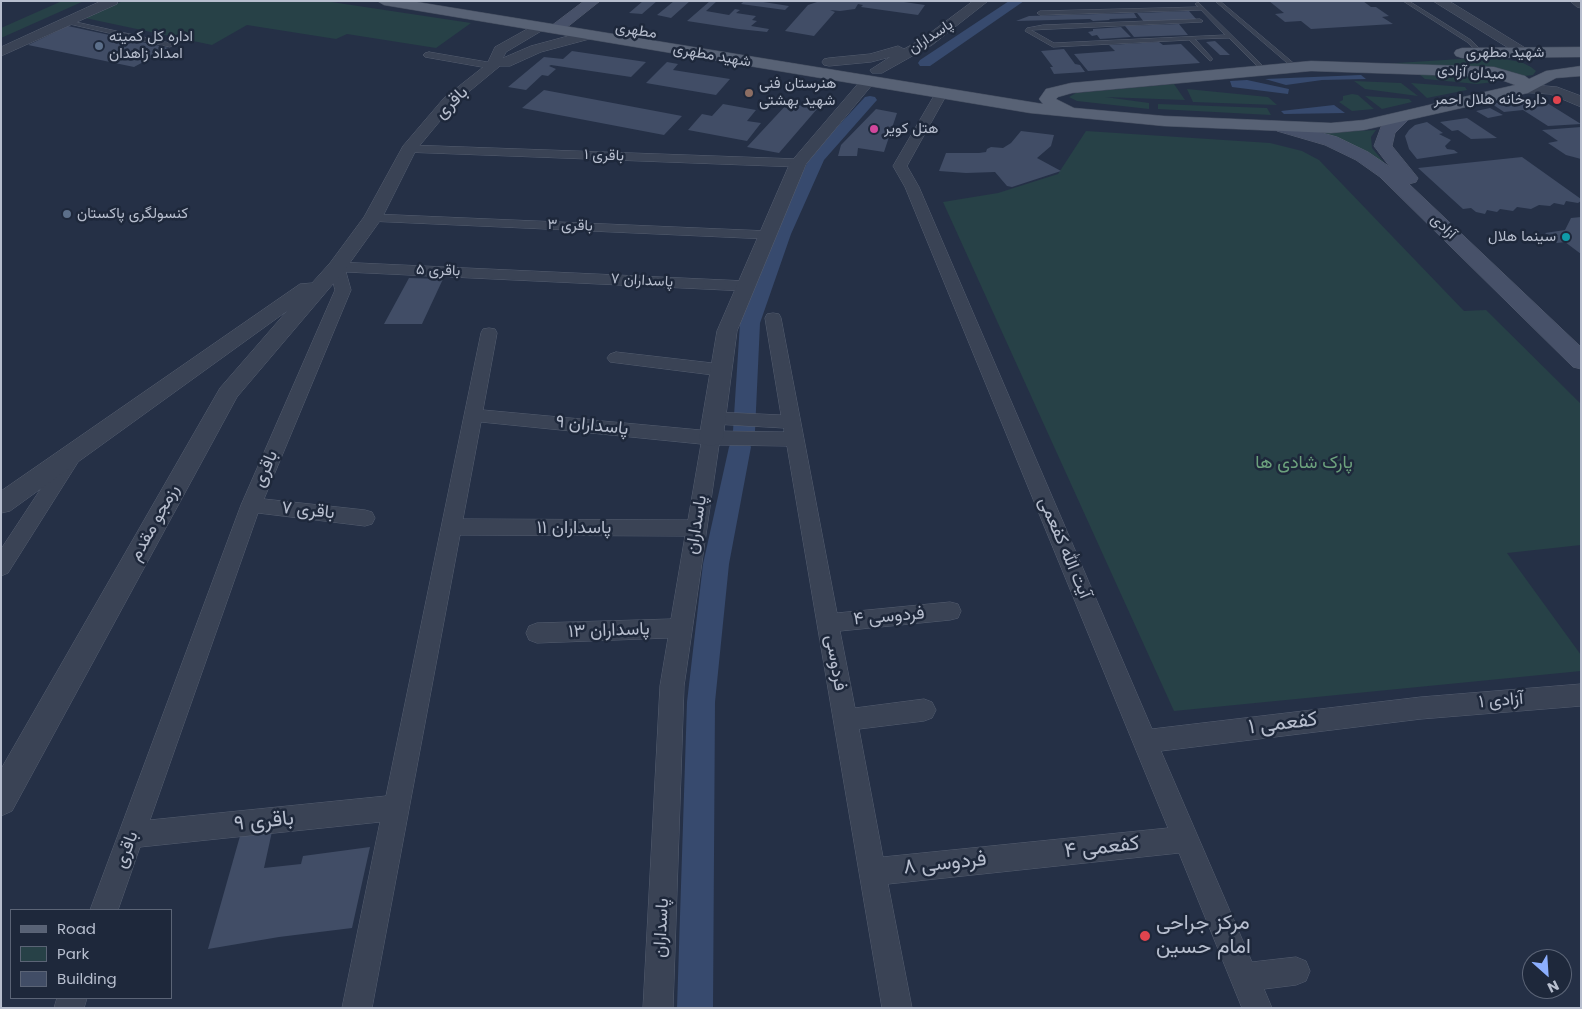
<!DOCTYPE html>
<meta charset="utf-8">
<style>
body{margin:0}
#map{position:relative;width:1582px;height:1009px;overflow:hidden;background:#253046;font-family:Poppins,sans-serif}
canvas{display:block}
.frame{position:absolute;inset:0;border:2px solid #b7bece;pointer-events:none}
.legend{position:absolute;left:10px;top:909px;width:162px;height:90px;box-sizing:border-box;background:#1e283b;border:1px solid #5b6476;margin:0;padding:6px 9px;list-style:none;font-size:15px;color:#b7bece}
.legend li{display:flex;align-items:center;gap:10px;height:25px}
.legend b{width:25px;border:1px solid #5b6476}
.north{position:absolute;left:1522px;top:949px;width:50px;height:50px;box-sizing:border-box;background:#1e283b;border:1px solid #5b6476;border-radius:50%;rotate:154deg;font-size:14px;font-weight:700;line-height:20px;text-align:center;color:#b7bece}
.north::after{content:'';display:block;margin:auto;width:18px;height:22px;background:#8cafff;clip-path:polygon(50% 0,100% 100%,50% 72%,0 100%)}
</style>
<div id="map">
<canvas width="1582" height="1009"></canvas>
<div class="frame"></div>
<ul class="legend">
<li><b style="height:6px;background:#586275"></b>Road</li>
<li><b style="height:14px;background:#274147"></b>Park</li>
<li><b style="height:14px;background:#414d66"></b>Building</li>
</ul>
<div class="north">N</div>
</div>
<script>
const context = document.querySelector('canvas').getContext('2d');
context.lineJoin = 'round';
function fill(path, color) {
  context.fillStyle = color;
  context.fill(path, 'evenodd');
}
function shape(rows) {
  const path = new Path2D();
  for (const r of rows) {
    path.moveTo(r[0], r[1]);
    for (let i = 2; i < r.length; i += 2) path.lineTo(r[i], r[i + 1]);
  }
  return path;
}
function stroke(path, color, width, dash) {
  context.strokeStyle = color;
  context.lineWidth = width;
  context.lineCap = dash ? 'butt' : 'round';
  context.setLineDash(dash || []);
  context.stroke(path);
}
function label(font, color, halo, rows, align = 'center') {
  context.font = font + ' Poppins,Vazirmatn,sans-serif';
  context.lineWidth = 5;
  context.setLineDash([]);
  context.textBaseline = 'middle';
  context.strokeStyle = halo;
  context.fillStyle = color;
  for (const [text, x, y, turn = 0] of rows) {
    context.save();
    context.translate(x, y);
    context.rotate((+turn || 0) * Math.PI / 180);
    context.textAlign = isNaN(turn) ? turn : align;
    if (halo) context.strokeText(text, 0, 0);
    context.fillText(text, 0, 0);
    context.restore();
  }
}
fill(shape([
 [62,1,84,1,1,38,1,28],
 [123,1,325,1,471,23,436,48,347,34,336,39,247,25,212,45,85,18],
 [1492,57,1521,62,1531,67,1536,71,1533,75,1525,76,1470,66,1365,65],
 [1419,74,1475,76,1488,78,1493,82,1477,84,1425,79],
 [1354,81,1401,83,1418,96,1365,89],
 [1411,83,1465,87,1467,90,1427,98],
 [1174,84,1185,100,1105,97,1149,103,1149,109,1077,101,1069,97,1076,93],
 [1187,89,1268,97,1277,105,1193,102],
 [1352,94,1358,95,1374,109,1352,111,1339,102,1343,100,1343,96],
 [1365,96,1409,99,1412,102,1382,109],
 [1158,104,1267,108,1271,115,1158,109],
 [1376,130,1371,137,1372,148,1387,166,1316,133],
 [1086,131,1270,143,1302,151,1319,160,1464,311,1486,310,1581,404,1581,545,1507,553,1581,655,1581,671,1174,711,943,202,998,193,1058,174]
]), '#274147');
fill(shape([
 [1361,75,1366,79,1322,80,1286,85,1265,79],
 [1247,80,1289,89,1288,94,1232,87,1230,81],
 [1334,105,1345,113,1284,114,1281,111]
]), '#374a6e');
fill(shape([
 [1009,1,1024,1,930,66,920,66,918,63,920,60,1009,1],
 [870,96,875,97,877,100,824,160,791,234,760,323,755,431,752,437,744,439,736,437,733,431,740,323,773,234,811,155,865,97,870,96],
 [740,439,748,441,751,447,729,564,715,702,713,1008,677,1008,687,702,703,564,729,447,732,441,740,439]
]), '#374a6e');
fill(shape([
 [643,1,657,1,642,14,629,13],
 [674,1,690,1,671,18,657,15],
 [710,1,717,1,706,11,729,15,735,9,740,10,736,13,756,16,752,20,757,21,751,26,769,29,767,32,739,29,687,21],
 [744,1,757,1,789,6,785,10,741,4],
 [820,1,897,1,925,5,918,15,861,7,863,5,858,4,855,9,840,11,830,10,835,12,814,36,785,31,808,5],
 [1269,1,1363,1,1371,7,1376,7,1389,16,1382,17,1393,24,1311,29,1301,21,1285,22,1275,14,1284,13],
 [1189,11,1197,20,1144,22,1137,13],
 [1134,13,1137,18,1109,19,1110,20,1093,21,1090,19,1016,21,1029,16],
 [1179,24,1188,35,1134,37,1125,26],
 [68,26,169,48,134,67,28,45],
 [1121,27,1131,37,1100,39,1097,35,1092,36,1088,32,1093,31,1093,29],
 [1215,41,1230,55,1220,55,1206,42],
 [1159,42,1163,45,1181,44,1200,63,1088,71,1074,54,1115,51,1109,45],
 [1064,49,1075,64,1080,65,1085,72,1054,74,1050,67,1053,67,1041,51],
 [572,51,646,62,631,77,551,65,549,66,556,69,548,76,542,75,526,90,508,87,544,57,563,59],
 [667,62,678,64,673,70,730,79,716,95,646,83],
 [544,90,682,116,664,135,522,108],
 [1526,97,1544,101,1581,124,1548,126,1523,110,1504,112,1492,104],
 [788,103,817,109,779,153,747,147],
 [723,104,756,110,747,121,761,123,747,141,688,130,702,114,712,116],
 [1490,108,1503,115,1488,118,1476,111],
 [876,109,897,113,884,152,858,148,857,156,838,156,841,145],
 [1467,118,1497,138,1471,139,1458,130,1452,131,1440,122],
 [1427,122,1443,133,1439,134,1451,140,1445,146,1447,149,1454,150,1458,153,1417,159,1409,149,1405,136,1409,130,1415,125],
 [1581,127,1581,159,1566,155,1548,143,1558,141,1542,130],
 [1021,131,1054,135,1051,146,1037,158,1061,171,1012,187,1007,186,995,172,966,173,939,171,946,153,979,153,986,152,987,149,991,147,1003,148,1011,143],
 [1522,157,1581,199,1581,201,1578,203,1566,201,1564,205,1554,203,1550,206,1539,205,1531,209,1517,207,1513,211,1500,209,1497,212,1487,210,1485,214,1476,212,1471,208,1463,209,1418,168],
 [1581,217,1581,254,1565,242,1557,243,1545,233,1565,230,1571,218],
 [409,278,443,279,422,324,384,324],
 [273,827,264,868,301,864,303,856,370,847,352,928,279,937,208,949,242,829]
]), '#414d66');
const service = shape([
 [1215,1,1220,1,1297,66,1297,68,1293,68,1215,1],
 [1403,1,1409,1,1471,40,1484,53,1479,54,1467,42,1403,1],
 [1198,2,1265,68,1265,70,1261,70,1229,38,1195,39,1212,58,1212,60,1210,61,1189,40,1053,47,1025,31,1027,28,1043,25,1200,19,1203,21,1202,22,1031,30,1054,43,1225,35,1201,10,1040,15,1037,13,1040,11,1198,7,1195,4,1198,2],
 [67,20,170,43,173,45,170,47,65,23,64,22,67,20]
]);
const minor = shape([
 [1570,1,1581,1,1581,8,1577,7,1570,1],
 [429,52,493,63,499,66,493,69,425,57,423,55,425,53,429,52],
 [941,90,947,94,907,166,919,187,1152,729,1421,697,1581,684,1581,706,1421,719,1161,751,1252,962,1296,957,1306,961,1310,971,1306,981,1296,985,1264,989,1272,1008,1242,1008,1179,853,888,884,912,1008,882,1008,787,446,719,445,684,686,673,1008,643,1008,660,686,668,638,537,643,529,640,526,633,529,626,537,623,671,619,685,536,460,535,372,1008,342,1008,380,822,140,847,118,910,90,910,241,505,335,290,329,267,332,264,337,262,746,281,752,283,754,286,752,289,746,291,346,272,351,290,264,499,365,510,372,512,375,518,372,524,365,526,258,513,150,820,386,796,481,333,483,329,489,328,495,329,497,333,483,410,711,431,784,432,784,428,714,424,708,423,705,418,708,413,714,412,781,415,765,318,767,314,773,313,779,314,781,318,837,613,950,602,958,604,961,611,958,618,950,620,840,631,855,708,924,699,932,702,936,710,932,718,924,721,859,729,883,857,1168,828,905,187,893,166,935,94,941,90],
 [481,422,701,444,688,520,463,519,481,422],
 [409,145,798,159,805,163,798,167,404,152,402,149,404,146,409,145],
 [373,214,768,231,773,232,775,235,773,238,768,239,368,221,366,218,368,215,373,214],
 [616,352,721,364,727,366,730,370,727,374,721,376,610,362,607,358,610,354,616,352],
 [76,444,83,446,85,451,8,573,1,576,1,549,69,446,76,444],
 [57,998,87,998,84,1008,54,1008,57,998]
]);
const tertiary = shape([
 [101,1,118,1,117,4,1,56,1,47,101,1],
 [973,1,988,1,932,45,882,73,872,73,870,70,890,57,871,62,829,66,824,65,822,62,824,59,829,58,870,54,898,46,904,49,922,39,973,1],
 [1433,1,1449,1,1535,54,1533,57,1523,57,1433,1],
 [538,23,543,24,545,27,543,30,506,52,503,58,531,46,583,32,593,32,595,35,593,38,541,52,510,66,500,66,454,104,416,150,382,218,344,271,237,397,12,811,1,816,1,769,220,388,287,311,10,511,1,513,1,491,300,284,312,283,330,263,364,217,403,146,444,98,487,64,495,47,538,23],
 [867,78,872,79,874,82,872,85,806,164,737,331,723,438,719,444,711,446,703,444,699,438,717,331,790,163,862,79,867,78],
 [1522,84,1557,87,1581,96,1581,107,1550,94,1517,92,1514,89,1517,86,1522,84]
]);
const secondary = shape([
 [584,1,600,1,561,32,551,32,549,29,551,26,584,1],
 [1401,113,1407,114,1410,118,1395,133,1392,146,1418,178,1416,182,1409,184,1581,347,1581,369,1573,367,1380,177,1356,160,1325,145,1277,131,1274,127,1277,123,1283,122,1337,137,1368,152,1390,167,1374,146,1381,127,1395,114,1401,113]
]);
const primary = shape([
 [377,1,411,1,1043,104,1039,99,1046,89,1071,83,1311,61,1494,67,1525,76,1529,79,1546,71,1581,66,1581,76,1556,78,1528,93,1364,130,1331,133,1164,126,1030,113,384,5,377,1],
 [1311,71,1493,77,1515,85,1364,120,1331,123,1164,116,1074,108,1056,99,1058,97,1072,93,1311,71],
 [1581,47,1581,57,1462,58,1456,56,1454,53,1456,50,1462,48,1581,47]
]);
stroke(service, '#555e70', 1);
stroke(minor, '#555e70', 1);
stroke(tertiary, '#555e70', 1);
stroke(secondary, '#555e70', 1);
stroke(primary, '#434c5e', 1);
fill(service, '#3a4355');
fill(minor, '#3a4355');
fill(tertiary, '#3a4355');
fill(secondary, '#475169');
fill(primary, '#586275');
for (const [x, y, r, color] of [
 [99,46,5,"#5c6f8a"],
 [749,93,5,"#8d6e63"],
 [1557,100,5,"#e0444e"],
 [874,129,5,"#d1479c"],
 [67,214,5,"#5c6f8a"],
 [1566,237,5,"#0f9aa8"],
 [1145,936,6,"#e0444e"]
]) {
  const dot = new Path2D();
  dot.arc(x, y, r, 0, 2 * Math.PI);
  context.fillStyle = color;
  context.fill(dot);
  stroke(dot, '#1e283b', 2);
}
label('15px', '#b7bece', '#1e283b', [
 ["مطهری",636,31,9],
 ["پاسداران",931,37,-33],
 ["شهید مطهری",1505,53],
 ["شهید مطهری",712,56,10],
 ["میدان آزادی",1471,73,4],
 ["باقری ۱",604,156,2],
 ["باقری ۳",570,226,2],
 ["آزادی",1443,227,44],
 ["باقری ۵",438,271,2],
 ["پاسداران ۷",642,281,3]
]);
label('15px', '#b7bece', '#1e283b', [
 ["اداره کل کمیته",109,37],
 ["امداد زاهدان",109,54],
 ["هنرستان فنی",759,84],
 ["شهید بهشتی",759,101],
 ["داروخانه هلال احمر",1547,100,"right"],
 ["هتل کویر",884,129],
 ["کنسولگری پاکستان",77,214],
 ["سینما هلال",1556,237,"right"]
], 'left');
label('18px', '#b7bece', '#1e283b', [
 ["باقری",452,103,-44],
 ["پاسداران ۹",592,426,6],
 ["باقری",266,469,-67],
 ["باقری ۷",308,511,6],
 ["رزمجو مقدم",155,523,-61],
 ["پاسداران",697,525,-81],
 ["پاسداران ۱۱",574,528],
 ["آیت الله کفعمی",1064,548,67],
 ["فردوسی ۴",889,617,-5],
 ["پاسداران ۱۳",609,631,-2],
 ["فردوسی",835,663,80],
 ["آزادی ۱",1501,701,-5],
 ["باقری",127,850,-70],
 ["پاسداران",662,928,-87]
]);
label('18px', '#6ca17d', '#1e283b', [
 ["پارک شادی ها",1304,463]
]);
label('21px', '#b7bece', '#1e283b', [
 ["کفعمی ۱",1283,724,-7],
 ["باقری ۹",264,822,-6],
 ["کفعمی ۴",1102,848,-6],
 ["فردوسی ۸",945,864,-6]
]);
label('21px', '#b7bece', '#1e283b', [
 ["مرکز جراحی",1156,924],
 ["امام حسین",1156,948]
], 'left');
</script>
